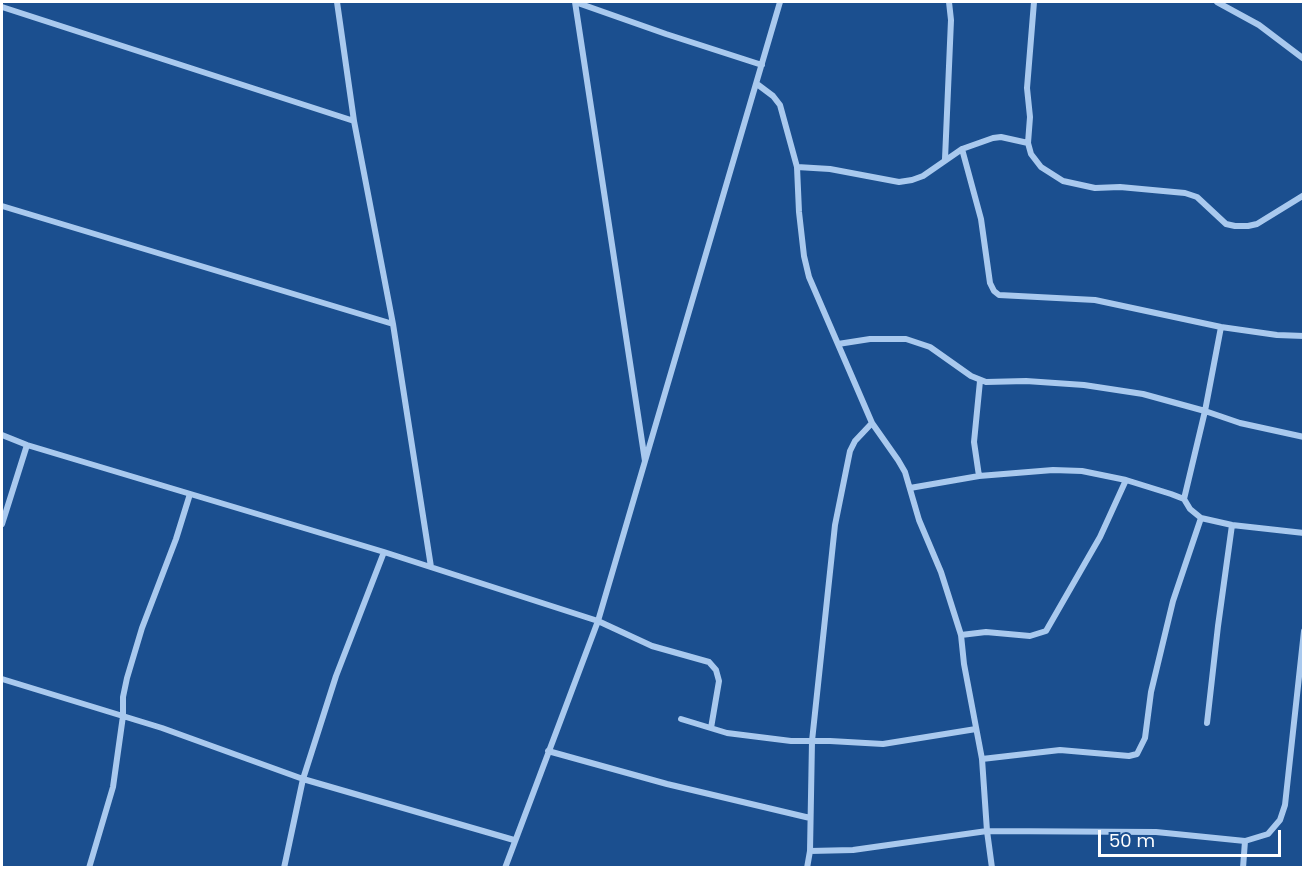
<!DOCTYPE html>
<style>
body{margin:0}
#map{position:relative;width:1305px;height:869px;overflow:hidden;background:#1b4f8f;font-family:Poppins,sans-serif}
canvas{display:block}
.frame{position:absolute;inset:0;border:3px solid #fff;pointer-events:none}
.scale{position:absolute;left:1098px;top:830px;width:183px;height:27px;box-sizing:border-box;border:3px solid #fff;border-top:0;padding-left:8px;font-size:18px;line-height:21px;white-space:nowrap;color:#fff;-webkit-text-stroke:4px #1b4f8f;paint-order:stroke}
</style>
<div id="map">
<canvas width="1305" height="869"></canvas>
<div class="frame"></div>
<div class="scale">50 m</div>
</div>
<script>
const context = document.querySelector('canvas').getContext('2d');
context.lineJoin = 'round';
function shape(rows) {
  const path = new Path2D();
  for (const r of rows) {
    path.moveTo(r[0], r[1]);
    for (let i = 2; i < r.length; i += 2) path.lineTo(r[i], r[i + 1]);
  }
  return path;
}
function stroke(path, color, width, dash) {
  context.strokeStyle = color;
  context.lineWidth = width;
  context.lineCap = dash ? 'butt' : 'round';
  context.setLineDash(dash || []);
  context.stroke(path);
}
stroke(shape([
 [337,2,354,121,393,324,431,567],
 [575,2,645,461],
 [575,2,666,34,762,65],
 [1217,2,1259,25,1304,59],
 [2,7,354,121],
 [757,84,773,96,780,105,797,167,799,212,804,256,809,277,872,423,898,460,905,472,919,520,941,572,961,635,964,664,982,759,987,831,992,868],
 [1028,143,1030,117,1027,88,1034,2],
 [962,149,981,219,990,283,994,291,999,295,1095,300,1221,327,1277,335,1304,336],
 [945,159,951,20,949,2],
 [797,167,830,169,899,182,912,180,923,176,962,149,993,138,1001,137,1028,143,1031,154,1041,167,1063,181,1095,188,1120,187,1185,193,1197,197,1226,224,1235,226,1248,226,1257,224,1304,195],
 [2,206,393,324],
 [838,344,870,339,906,339,930,347,971,376,986,382,1026,381,1084,385,1143,394,1205,411,1240,423,1304,437],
 [2,435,27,445,384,552,598,621,652,646,709,662,716,670,719,681,711,728],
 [979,476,974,442,980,381],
 [910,488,979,476,1053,470,1082,471,1126,480,1171,494,1184,499,1190,509,1201,518,1232,525,1304,533],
 [1184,499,1205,411,1221,327],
 [2,524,27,445],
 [961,635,986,632,1030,636,1046,631,1100,537,1126,480],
 [2,679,162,728,303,779,514,840],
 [681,719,727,733,791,741,830,741,883,744,976,729],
 [1207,723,1218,626,1232,525],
 [548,751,667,784,810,818],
 [982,759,1060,750,1129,756,1137,754,1145,738,1151,692,1173,601,1201,518],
 [810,851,853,850,987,831,1156,832,1245,841,1268,834,1280,820,1285,805,1304,631],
 [89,868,113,787,123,716,123,697,127,678,142,628,176,539,190,494],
 [284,868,303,779,336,676,384,552],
 [505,868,598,621,780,2],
 [807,868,810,851,812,741,835,525,850,451,855,441,872,423],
 [1243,868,1245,841]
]), '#a9c9ee', 6);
</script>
